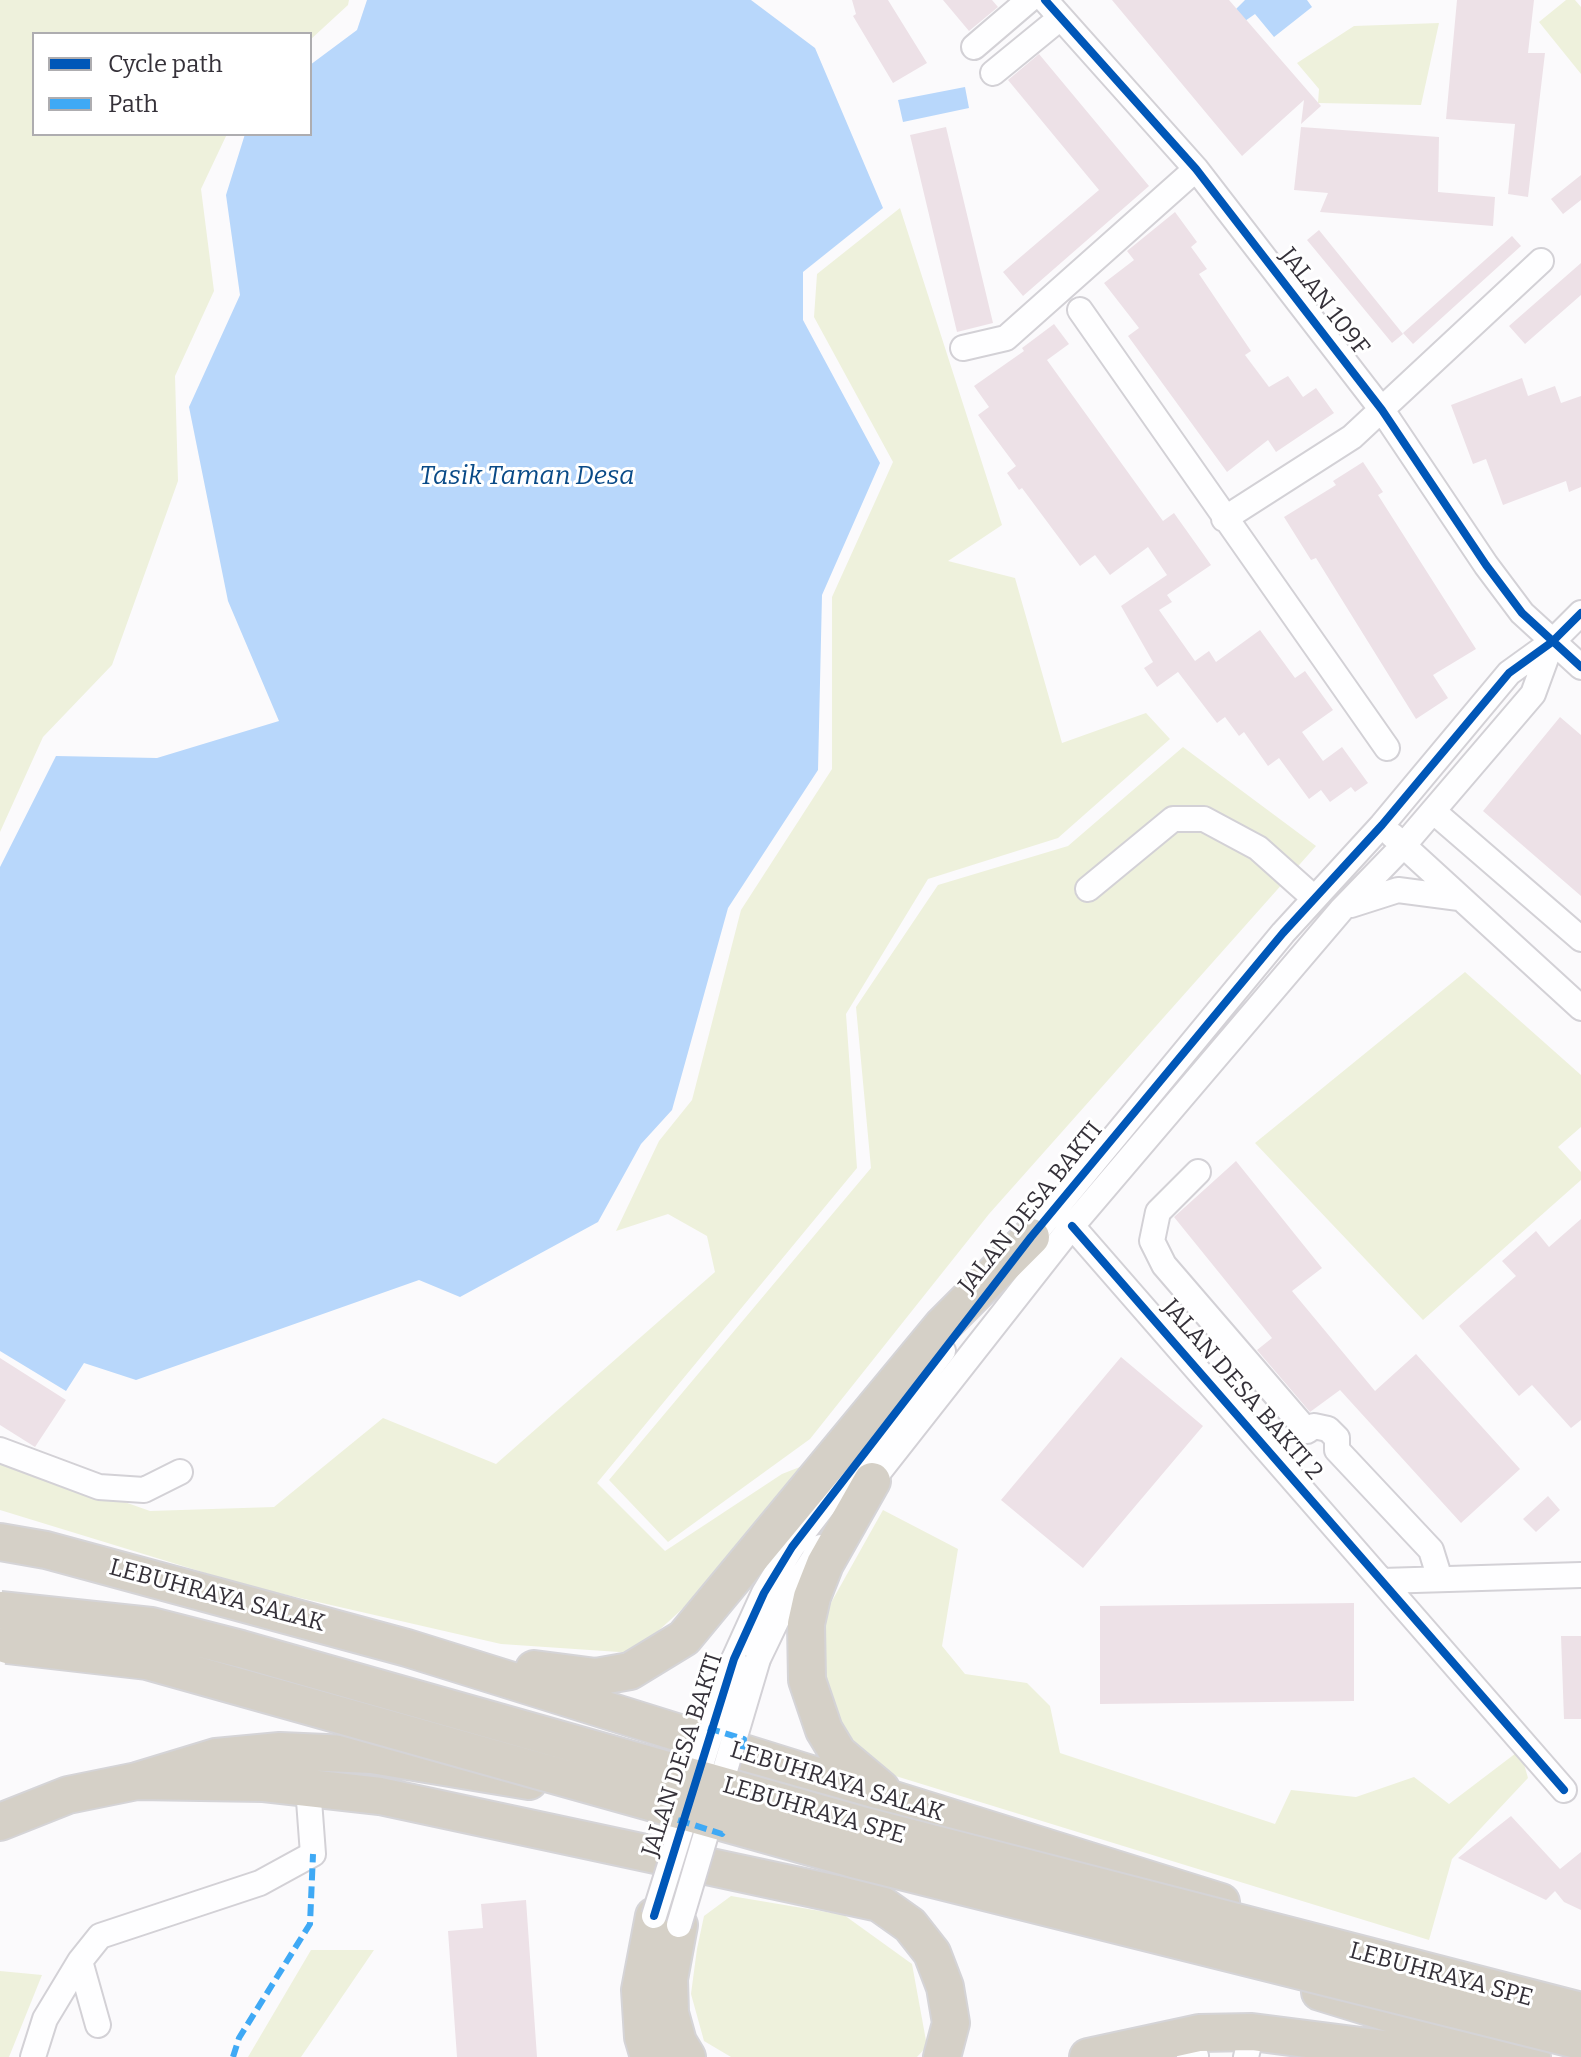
<!DOCTYPE html>
<style>
body{margin:0}
#map{position:relative;width:1581px;height:2057px;overflow:hidden;background:#fbfafc;font-family:Bitter,serif}
canvas{display:block}
.legend{position:absolute;left:32px;top:32px;width:280px;height:104px;box-sizing:border-box;background:#fff;border:2px solid #aeadb0;margin:0;padding:10px 14px;list-style:none;font-size:24px;color:#353139}
.legend li{display:flex;align-items:center;gap:16px;height:40px}
.legend b{width:40px;border:2px solid #aeadb0}
</style>
<div id="map">
<canvas width="1581" height="2057"></canvas>
<ul class="legend">
<li><b style="height:10px;background:#0057b8"></b>Cycle path</li>
<li><b style="height:10px;background:#3fa9f5"></b>Path</li>
</ul>
</div>
<script>
const context = document.querySelector('canvas').getContext('2d');
context.lineJoin = 'round';
function fill(path, color) {
  context.fillStyle = color;
  context.fill(path, 'evenodd');
}
function shape(rows) {
  const path = new Path2D();
  for (const r of rows) {
    path.moveTo(r[0], r[1]);
    for (let i = 2; i < r.length; i += 2) path.lineTo(r[i], r[i + 1]);
  }
  return path;
}
function stroke(path, color, width, dash) {
  context.strokeStyle = color;
  context.lineWidth = width;
  context.lineCap = dash ? 'butt' : 'round';
  context.setLineDash(dash || []);
  context.stroke(path);
}
function label(font, color, halo, rows, align = 'center') {
  context.font = font + ' Bitter,serif';
  context.lineWidth = 6;
  context.setLineDash([]);
  context.textBaseline = 'middle';
  context.strokeStyle = halo;
  context.fillStyle = color;
  for (const [text, x, y, turn = 0] of rows) {
    context.save();
    context.translate(x, y);
    context.rotate((+turn || 0) * Math.PI / 180);
    context.textAlign = isNaN(turn) ? turn : align;
    if (halo) context.strokeText(text, 0, 0);
    context.fillText(text, 0, 0);
    context.restore();
  }
}
fill(shape([
 [0,0,349,0,348,5,310,40,310,34,34,34,34,134,227,134,201,189,214,291,175,376,178,481,112,665,43,737,0,832],
 [1566,0,1575,0,1581,7,1581,74,1539,22],
 [1439,23,1421,105,1318,103,1319,89,1297,63,1354,26],
 [900,208,1002,525,948,561,1015,578,1062,743,1146,713,1170,739,1058,838,928,879,846,1014,857,1168,597,1483,665,1551,782,1474,815,1461,702,1591,634,1653,501,1644,248,1586,0,1510,0,1458,150,1511,274,1507,383,1418,496,1464,715,1272,707,1236,668,1214,616,1231,659,1141,692,1100,741,910,832,769,832,597,893,462,814,317,817,274],
 [1183,747,1316,846,989,1214,810,1439,668,1542,609,1480,871,1168,856,1007,938,885,1068,846],
 [1465,972,1581,1075,1581,1127,1558,1147,1581,1172,1581,1180,1423,1320,1255,1143],
 [883,1510,958,1549,942,1646,965,1674,1027,1683,1050,1706,1060,1753,1275,1824,1291,1790,1356,1797,1414,1777,1449,1804,1520,1750,1528,1778,1452,1859,1429,1940,876,1770,837,1723,822,1672,823,1617],
 [731,1896,844,1915,912,1964,927,2046,917,2057,731,2057,704,2041,691,1994,697,1949,704,1916],
 [311,1950,374,1950,301,2057,248,2057],
 [0,1971,42,1975,9,2057,0,2057]
]), '#eef1dc');
fill(shape([
 [367,0,751,0,815,48,883,208,803,272,803,320,880,463,822,595,818,770,728,908,672,1110,641,1144,598,1222,460,1297,419,1280,136,1380,84,1363,66,1391,0,1351,0,867,56,756,157,758,279,721,228,601,189,407,240,295,226,195,245,134,310,134,310,65,357,30],
 [1245,0,1307,0,1312,7,1274,37,1255,14,1245,21,1236,9],
 [965,87,969,108,903,122,898,100]
]), '#b8d7fb');
fill(shape([
 [852,0,888,0,927,63,893,83,853,16,856,14],
 [943,0,992,0,998,7,969,31],
 [1112,0,1229,0,1321,106,1301,124,1304,100,1242,156],
 [1457,0,1534,0,1528,53,1545,53,1528,197,1508,194,1515,124,1446,119],
 [1039,54,1149,186,1023,296,1003,272,1099,190,1008,80],
 [946,127,993,323,957,332,910,135],
 [1301,127,1439,137,1438,192,1495,197,1493,226,1320,212,1328,193,1294,190],
 [1581,175,1581,200,1563,214,1551,199],
 [1175,212,1197,242,1191,247,1207,269,1199,274,1251,351,1245,355,1269,387,1288,376,1303,397,1316,388,1334,413,1276,452,1268,440,1227,472,1128,336,1139,328,1104,283,1134,260,1127,251],
 [1319,230,1403,334,1392,343,1307,240],
 [1512,236,1521,246,1413,344,1403,333],
 [1581,263,1581,295,1525,344,1509,326],
 [1054,324,1069,344,1047,360,1163,521,1174,513,1211,565,1167,595,1172,602,1159,610,1195,661,1209,651,1216,662,1260,630,1295,678,1305,671,1333,710,1302,732,1323,761,1342,747,1368,783,1355,792,1351,787,1330,802,1321,790,1309,799,1279,758,1268,766,1244,732,1239,736,1225,717,1217,723,1178,672,1157,687,1144,668,1153,662,1121,606,1167,575,1148,547,1110,575,1095,555,1080,566,1022,488,1019,490,1007,473,1016,466,978,415,989,407,974,386,1024,351,1022,348],
 [1522,378,1528,396,1555,386,1561,403,1581,396,1581,487,1569,492,1566,481,1503,505,1486,459,1473,464,1451,405],
 [1363,462,1383,492,1378,495,1476,649,1433,675,1448,698,1416,719,1316,558,1311,560,1284,517,1336,485,1333,481],
 [1560,717,1581,735,1581,896,1483,811],
 [1236,1161,1322,1268,1292,1291,1375,1391,1416,1354,1520,1469,1461,1523,1340,1390,1310,1412,1257,1350,1272,1338,1174,1217],
 [1581,1219,1581,1420,1571,1428,1532,1385,1519,1396,1459,1326,1516,1276,1502,1261,1536,1231,1549,1247],
 [1121,1357,1203,1426,1083,1568,1001,1500],
 [0,1358,66,1400,35,1447,0,1425],
 [1548,1496,1560,1510,1536,1532,1523,1519],
 [1354,1603,1354,1701,1100,1704,1100,1606],
 [1561,1636,1581,1636,1581,1719,1564,1719],
 [1511,1816,1560,1869,1581,1852,1581,1910,1564,1902,1555,1891,1546,1900,1458,1858],
 [526,1900,537,2057,457,2057,448,1931,483,1928,481,1904]
]), '#ede1e7');
const minor = shape([
 [1045,0,1196,169,1382,410,1486,565,1522,613,1581,667],
 [974,47,1029,0],
 [993,73,1059,19],
 [1080,310,1387,748],
 [963,348,1006,338,1196,169],
 [1224,519,1352,437,1541,261],
 [1433,811,1581,939],
 [1392,835,1581,1008],
 [1088,889,1173,819,1204,819,1258,848,1314,898],
 [1351,905,1398,890,1459,898],
 [1198,1172,1158,1212,1152,1241,1164,1265,1307,1431,1314,1426,1328,1429,1337,1438,1337,1450,1431,1550,1440,1579],
 [1072,1226,1564,1790],
 [1022,1249,1283,933,1382,825,1509,673,1552,642,1581,613],
 [0,1450,99,1487,144,1490,180,1472],
 [863,1492,1072,1226,1342,909,1403,846,1533,694,1552,642],
 [1382,1581,1581,1575],
 [734,1659,764,1593,792,1547,943,1351],
 [758,1659,785,1603,821,1547],
 [98,2025,80,1961,100,1936,260,1883,313,1854,308,1787],
 [33,2057,45,2019,80,1961],
 [1189,2057,1196,2056],
 [1246,2057,1252,2032]
]);
const highway = shape([
 [872,1481,825,1564,812,1597,806,1624,807,1680,824,1730,838,1753,881,1789],
 [0,1542,46,1550,407,1648,1221,1902],
 [534,1669,596,1677,630,1671,684,1638,942,1326,1031,1237],
 [137,1781,264,1783,380,1796,879,1903,910,1925,932,1953,945,1987,951,2023,942,2057],
 [0,1822,68,1795,137,1781,216,1757,280,1751,372,1755,529,1781],
 [679,1925,669,1979,670,2013,678,2042,687,2057],
 [1320,1992,1532,2057],
 [649,2057,643,2037,640,1990,654,1916],
 [1088,2057,1199,2033,1252,2032,1416,2053,1474,2048]
]);
stroke(minor, '#d3d1d6', 28);
stroke(highway, '#d5d4d7', 40);
stroke(minor, '#fefeff', 24);
stroke(highway, '#d5d0c7', 36);
const minorBridge = shape([
 [654,1916,734,1659],
 [679,1925,758,1659]
]);
const highwayBridge = shape([
 [0,1610,151,1626,241,1649,865,1826,1581,2011],
 [7,1645,147,1661,853,1859,1581,2041]
]);
stroke(minorBridge, '#d3d1d6', 28, []);
stroke(highwayBridge, '#d5d4d7', 40, []);
stroke(minorBridge, '#fefeff', 24);
stroke(highwayBridge, '#d5d0c7', 36);
stroke(shape([
 [708,1728,744,1739,742,1752],
 [678,1820,722,1834,727,1828],
 [233,2057,239,2038,310,1924,313,1854]
]), '#3fa9f5', 6, [12, 6]);
stroke(shape([
 [1045,0,1196,169,1382,410,1486,565,1522,613,1581,667],
 [1072,1226,1564,1790],
 [654,1916,734,1659,764,1593,792,1547,1031,1237,1283,933,1382,825,1509,673,1552,642,1581,613]
]), '#0057b8', 8);
label('24px', '#353139', '#fff', [
 ["JALAN 109F",1324,302,52],
 ["JALAN DESA BAKTI",1031,1208,-51],
 ["JALAN DESA BAKTI 2",1242,1390,49],
 ["LEBUHRAYA SALAK",217,1596,15],
 ["JALAN DESA BAKTI",683,1755,-72],
 ["LEBUHRAYA SALAK",837,1782,17],
 ["LEBUHRAYA SPE",814,1811,16],
 ["LEBUHRAYA SPE",1441,1975,15]
]);
label('italic 26px', '#094a87', '#fff', [
 ["Tasik Taman Desa",527,477]
]);
</script>
